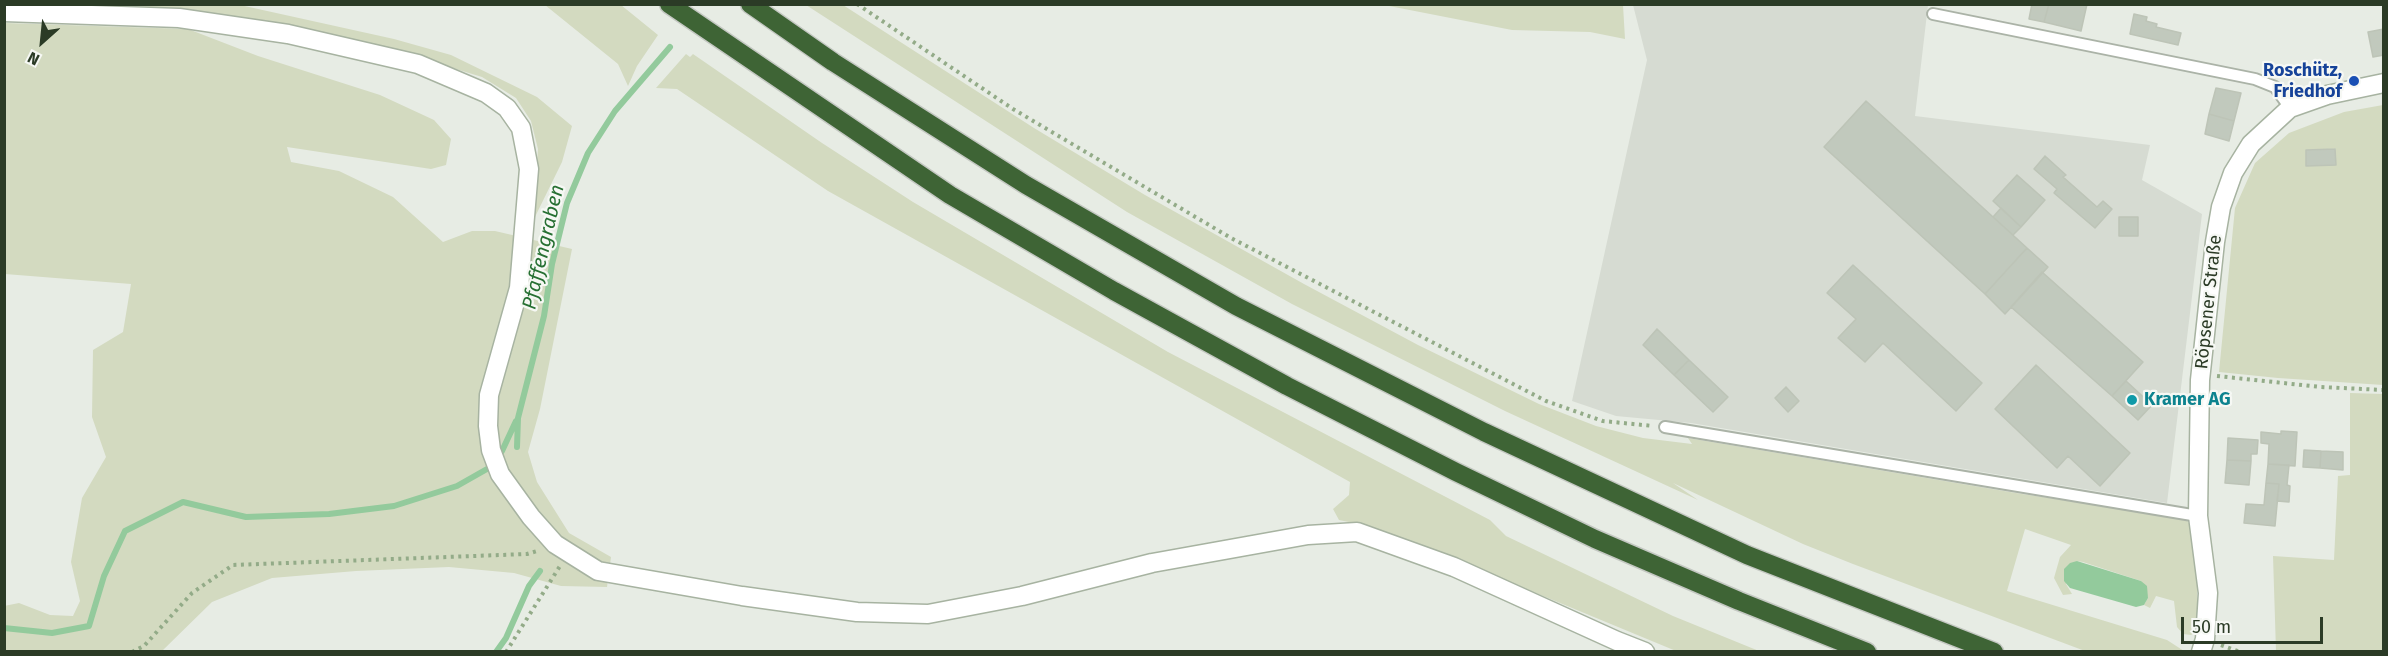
<!DOCTYPE html>
<meta charset="utf-8">
<style>
body{margin:0}
#map{position:relative;width:2388px;height:656px;overflow:hidden;background:#e7ece4;font-family:"Fira Sans",sans-serif}
canvas{display:block}
.frame{position:absolute;inset:0;border:6px solid #2b3b26;pointer-events:none}
.north{position:absolute;left:12px;top:12px;width:60px;height:60px;-webkit-text-stroke:4px #f6f8f4;paint-order:stroke;rotate:207deg;font-size:16px;font-weight:700;line-height:24px;text-align:center;color:#2b3b26}
.north::after{content:'';display:block;margin:auto;width:21px;height:27px;background:#2b3b26;clip-path:polygon(50% 0,100% 100%,50% 72%,0 100%)}
.scale{position:absolute;left:2181px;top:617px;width:142px;height:27px;box-sizing:border-box;border:3px solid #2b3b26;border-top:0;padding-left:8px;font-size:18px;line-height:21px;white-space:nowrap;color:#2b3b26;-webkit-text-stroke:4px #f6f8f4;paint-order:stroke}
</style>
<div id="map">
<canvas width="2388" height="656"></canvas>
<div class="frame"></div>
<div class="north">N</div>
<div class="scale">50 m</div>
</div>
<script>
const context = document.querySelector('canvas').getContext('2d');
context.lineJoin = 'round';
function fill(path, color) {
  context.fillStyle = color;
  context.fill(path, 'evenodd');
}
function shape(rows) {
  const path = new Path2D();
  for (const r of rows) {
    path.moveTo(r[0], r[1]);
    for (let i = 2; i < r.length; i += 2) path.lineTo(r[i], r[i + 1]);
  }
  return path;
}
function stroke(path, color, width, dash) {
  context.strokeStyle = color;
  context.lineWidth = width;
  context.lineCap = dash ? 'butt' : 'round';
  context.setLineDash(dash || []);
  context.stroke(path);
}
function label(font, color, halo, rows, align = 'center') {
  context.font = font + ' "Fira Sans",sans-serif';
  context.lineWidth = 4.5;
  context.setLineDash([]);
  context.textBaseline = 'middle';
  context.strokeStyle = halo;
  context.fillStyle = color;
  for (const [text, x, y, turn = 0] of rows) {
    context.save();
    context.translate(x, y);
    context.rotate((+turn || 0) * Math.PI / 180);
    context.textAlign = isNaN(turn) ? turn : align;
    if (halo) context.strokeText(text, 0, 0);
    context.fillText(text, 0, 0);
    context.restore();
  }
}
fill(shape([
 [1633,5,1928,5,1915,116,2150,145,2142,180,2202,214,2167,503,1691,423,1616,416,1572,401,1647,60]
]), '#d6dbd2');
fill(shape([
 [23,5,240,5,394,39,451,55,537,97,572,126,562,162,533,221,538,149,531,121,516,98,482,77,381,46,252,20],
 [545,5,621,5,658,35,637,66,628,86,618,64],
 [806,5,843,5,1034,128,1145,195,1304,284,1418,345,1539,404,1596,426,1643,438,1692,444,1688,438,2022,494,2185,518,2192,527,2197,572,2197,631,2191,635,2183,634,2177,627,2174,601,2156,596,2150,608,2144,605,2148,598,2141,581,2083,562,2077,561,2066,584,2072,594,2063,595,2054,578,2060,557,2071,545,2025,529,2007,591,2167,640,2184,651,2085,651,1853,564,1803,544,1673,483,1698,500,1505,411,1292,304,1127,212],
 [1384,5,1623,5,1625,39,1590,32,1512,30],
 [5,23,188,29,258,56,380,95,434,120,451,139,446,165,431,169,287,147,291,162,339,171,393,197,443,242,472,231,495,231,572,249,540,409,528,452,537,482,569,533,611,557,607,587,561,586,514,573,449,567,356,571,272,578,212,602,161,652,5,651,4,606,19,603,50,615,73,616,80,601,71,562,82,498,106,457,92,417,93,350,123,332,131,284,5,274],
 [686,54,690,57,693,54,822,143,913,202,1168,352,1490,520,1506,536,1673,616,1759,651,1676,651,1432,550,1363,525,1339,520,1333,509,1349,495,1350,482,828,191,677,89,656,88],
 [2383,105,2383,385,2278,378,2219,372,2235,208,2255,163,2289,133,2344,112],
 [2350,393,2383,394,2383,651,2276,651,2273,556,2334,560,2338,476,2350,475]
]), '#d3dac0');
fill(shape([
 [2077,561,2141,581,2147,586,2148,598,2144,605,2136,607,2070,588,2064,581,2064,569,2070,563]
]), '#93ca9c');
stroke(shape([
 [517,447,518,418,544,316,552,264,567,203,588,153,615,111,670,47],
 [502,451,516,421],
 [4,628,52,633,89,626,104,576,125,531,183,502,246,517,329,514,394,506,457,486,487,469],
 [496,652,506,638,529,586,540,571]
]), '#93ca9c', 6);
const building = shape([
 [2032,4,2049,4,2044,22,2029,19,2032,4],
 [2049,4,2087,4,2081,31,2044,22,2049,4],
 [2134,14,2147,17,2146,21,2157,24,2156,27,2181,33,2178,45,2130,34,2134,14],
 [2384,29,2384,55,2373,57,2368,32,2384,29],
 [2216,88,2241,93,2234,121,2209,114,2216,88],
 [1866,101,2027,248,1985,294,1824,147,1866,101],
 [2209,114,2234,121,2229,141,2205,134,2209,114],
 [2335,149,2336,165,2306,166,2306,150,2335,149],
 [2045,156,2066,175,2063,177,2097,207,2103,201,2112,209,2095,228,2054,193,2057,189,2034,169,2045,156],
 [2017,175,2045,200,2021,227,1993,201,2017,175],
 [2001,208,2021,227,2013,235,1993,217,2001,208],
 [2119,217,2138,217,2138,236,2119,236,2119,217],
 [2027,248,2048,267,2005,314,1985,294,2027,248],
 [1853,265,1982,383,1956,411,1883,343,1865,362,1838,338,1856,319,1827,293,1853,265],
 [2042,272,2143,362,2112,396,2011,307,2042,272],
 [1657,329,1689,360,1674,375,1643,345,1657,329],
 [1689,360,1728,397,1713,412,1674,375,1689,360],
 [2036,365,2130,453,2100,486,2068,456,2057,468,1995,409,2036,365],
 [2126,381,2152,405,2138,420,2112,396,2126,381],
 [1786,387,1799,401,1788,412,1775,398,1786,387],
 [2281,431,2297,432,2295,466,2268,464,2269,444,2261,443,2261,432,2281,434,2281,431],
 [2228,438,2258,440,2257,454,2251,454,2251,461,2227,460,2228,438],
 [2304,450,2321,451,2320,468,2303,467,2304,450],
 [2321,451,2343,452,2343,470,2320,468,2321,451],
 [2227,460,2251,461,2249,485,2225,483,2227,460],
 [2268,464,2289,465,2287,485,2290,486,2289,502,2277,501,2279,484,2266,483,2268,464],
 [2266,483,2279,484,2275,526,2244,523,2246,504,2264,505,2266,483]
]);
fill(building, '#c1c9bd');
stroke(building, '#bdc4b7', 1.5);
const lane = shape([
 [1933,14,2255,79,2275,87,2290,108],
 [1665,427,2198,516]
]);
const secondary = shape([
 [4,12,179,18,288,34,418,64,486,93,507,108,521,128,529,169,519,288,489,395,488,426,491,450,500,474,531,517,555,544,598,571,742,596,857,612,928,614,1022,596,1152,563,1308,535,1357,532,1454,567,1617,641,1645,652],
 [2201,652,2205,639,2208,593,2198,516,2200,380,2215,242,2221,207,2233,173,2251,144,2290,108,2327,95,2384,83]
]);
const highway = shape([
 [669,4,950,195,1114,291,1287,386,1456,472,1595,539,1739,601,1867,652],
 [750,4,833,62,1026,185,1236,306,1484,432,1747,555,1994,652]
]);
stroke(lane, '#abb3a7', 14);
stroke(secondary, '#a7b3a1', 21);
stroke(highway, '#c4c8c2', 21);
stroke(shape([
 [857,4,1013,109,1231,238,1546,401,1603,421,1653,426],
 [2217,376,2321,387,2384,390],
 [2221,645,2240,652],
 [132,652,144,646,192,593,233,565,527,554,537,551],
 [506,652,560,566]
]), '#93ab88', 4, [3, 4.5]);
stroke(lane, '#fff', 10);
stroke(secondary, '#fff', 18);
stroke(highway, '#3e6435', 18);
for (const [x, y, r, color] of [
 [2354,81,6,"#1a4fb4"],
 [2132,400,6,"#0f9aa8"]
]) {
  const dot = new Path2D();
  dot.arc(x, y, r, 0, 2 * Math.PI);
  context.fillStyle = color;
  context.fill(dot);
  stroke(dot, '#f6f8f4', 2);
}
label('bold 18px', '#164399', '#f6f8f4', [
 ["Roschütz,",2342,71],
 ["Friedhof",2342,92]
], 'right');
label('18px', '#2b3b26', '#f6f8f4', [
 ["Röpsener Straße",2209,302,-84]
]);
label('bold 18px', '#0d838f', '#f6f8f4', [
 ["Kramer AG",2144,400]
], 'left');
label('italic 20px', '#277033', '#f6f8f4', [
 ["Pfaffengraben",544,247,-77]
]);
</script>
